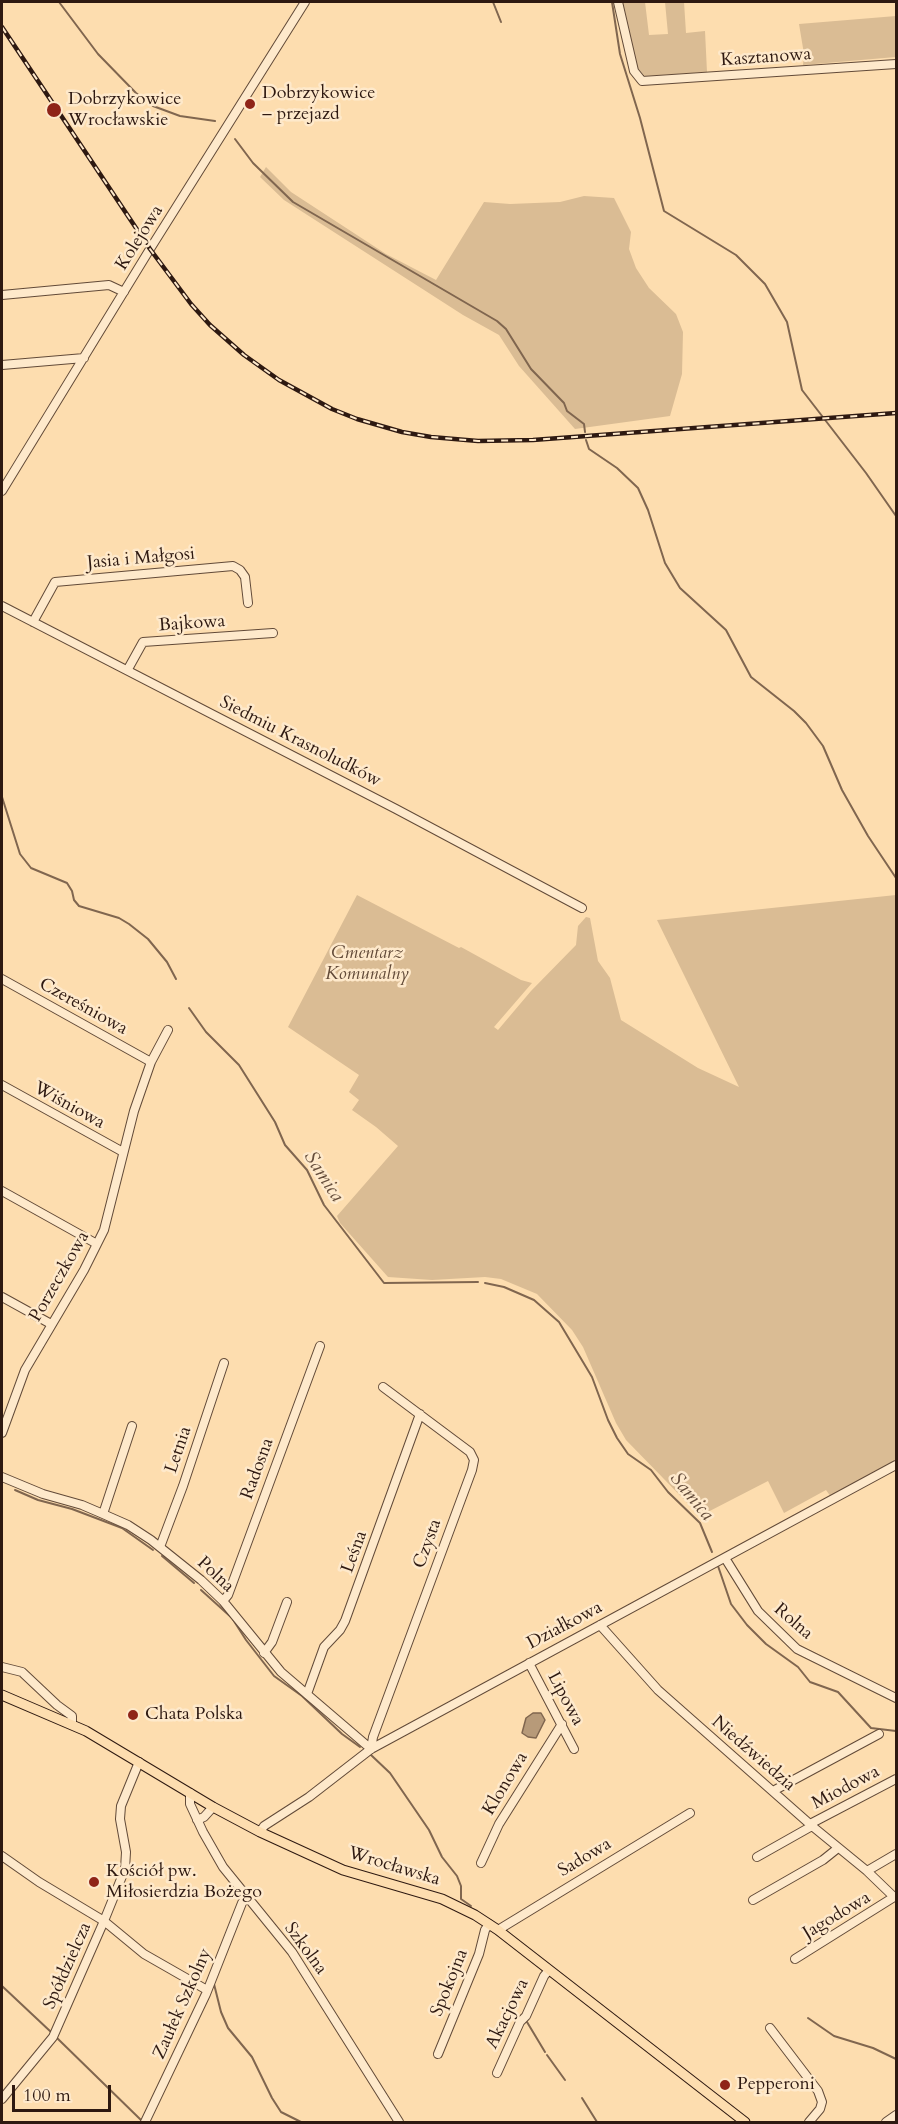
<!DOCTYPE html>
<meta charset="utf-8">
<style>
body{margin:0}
#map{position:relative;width:898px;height:2124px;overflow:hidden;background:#fdddaf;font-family:Cardo,serif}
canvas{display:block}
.frame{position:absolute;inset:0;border:3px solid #2e1911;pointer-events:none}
.scale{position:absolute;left:12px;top:2085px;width:99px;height:27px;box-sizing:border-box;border:3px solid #2e1911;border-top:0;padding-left:8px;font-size:18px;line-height:21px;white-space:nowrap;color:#2e1911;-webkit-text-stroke:4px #fee9cb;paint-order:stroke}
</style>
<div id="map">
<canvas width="898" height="2124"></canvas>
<div class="frame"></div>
<div class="scale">100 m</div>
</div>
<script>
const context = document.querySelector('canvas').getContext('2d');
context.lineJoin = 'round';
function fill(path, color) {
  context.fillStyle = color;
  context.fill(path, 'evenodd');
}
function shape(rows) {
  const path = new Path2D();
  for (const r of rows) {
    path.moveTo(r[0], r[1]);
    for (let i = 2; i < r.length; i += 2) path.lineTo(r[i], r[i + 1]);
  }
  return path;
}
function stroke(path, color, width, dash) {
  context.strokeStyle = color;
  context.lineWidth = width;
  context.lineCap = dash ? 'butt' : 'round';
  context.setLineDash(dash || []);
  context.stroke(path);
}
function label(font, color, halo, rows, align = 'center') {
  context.font = font + ' Cardo,serif';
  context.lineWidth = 5;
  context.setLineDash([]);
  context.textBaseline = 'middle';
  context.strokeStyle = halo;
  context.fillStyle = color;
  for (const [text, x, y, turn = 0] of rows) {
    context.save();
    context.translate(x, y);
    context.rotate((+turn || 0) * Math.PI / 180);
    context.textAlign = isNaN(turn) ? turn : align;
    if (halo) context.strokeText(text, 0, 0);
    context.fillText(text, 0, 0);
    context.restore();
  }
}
fill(shape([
 [622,2,645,2,649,35,668,34,665,2,684,2,686,33,705,31,707,72,645,76,636,70],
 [896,16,896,57,803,65,804,54,799,24],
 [266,167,291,192,386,254,436,280,484,202,510,204,560,202,584,196,614,198,631,232,629,249,636,268,649,288,676,314,683,332,682,374,670,416,575,429,519,366,499,335,463,315,284,200,260,177],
 [357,895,459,948,461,947,521,980,532,983,494,1027,498,1030,531,991,576,945,578,926,586,917,590,918,598,961,610,978,621,1020,698,1068,739,1087,657,920,896,895,896,1462,831,1497,826,1490,784,1513,768,1481,700,1516,626,1440,616,1423,583,1347,572,1330,537,1294,501,1279,485,1277,432,1280,388,1277,340,1223,337,1216,398,1146,376,1127,352,1110,359,1100,349,1092,359,1075,288,1027]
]), '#dabc94');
const water = shape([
 [533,1713,541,1713,545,1720,536,1738,528,1737,522,1733,526,1718,533,1713]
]);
fill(water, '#b79a79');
stroke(water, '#80664f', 1.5);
stroke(shape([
 [59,2,98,54,136,93,153,106,180,116,215,121],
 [493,2,501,22],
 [612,2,620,54,640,118,664,211,736,255,765,284,787,322,802,390,866,473,896,516],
 [235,139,253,163,293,202,497,321,506,329,531,369,564,403,567,411,584,424,585,432],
 [586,440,589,449,617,468,638,488,648,510,665,563,680,588,726,630,751,677,794,711,806,723,823,746,842,790,868,836,896,878],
 [2,797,20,854,31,868,67,883,72,891,74,900,79,906,119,918,129,924,148,939,167,962,176,979],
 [189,1008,206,1032,239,1065,275,1122,285,1145,307,1170,324,1205,384,1283,478,1282],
 [485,1283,504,1287,534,1300,559,1322,592,1377,608,1420,617,1438,628,1454,651,1470,668,1492,700,1523,712,1552],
 [15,1490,38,1500,72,1509,122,1528,153,1550],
 [162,1556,194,1583],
 [718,1566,731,1604,747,1625,766,1644,798,1667,810,1682,838,1692,871,1728,896,1731],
 [201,1590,232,1618,246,1640,274,1676,302,1696,342,1734,360,1747],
 [371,1755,390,1773,429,1830,442,1857,457,1876,461,1886,461,1899,471,1906],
 [214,1984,221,2012,228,2028,252,2057,272,2098,281,2112,301,2122],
 [2,1986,51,2032],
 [808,2018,834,2036,873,2048,896,2059],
 [527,2022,545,2052],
 [57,2038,142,2121],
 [547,2055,565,2080],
 [582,2098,597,2122]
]), '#80664f', 2);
const minor = shape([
 [618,2,634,71,642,81,896,64],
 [2,295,109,285,124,292],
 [2,365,84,358],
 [2,491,150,249,305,2],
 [2,606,396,809,582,908],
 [33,622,55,582,233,566,240,570,245,577,248,603],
 [128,669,143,642,273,633],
 [2,979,151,1062],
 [2,1085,123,1152],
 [2,1191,97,1244],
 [2,1297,51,1324],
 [2,1433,25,1370,84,1270,104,1230,134,1111,151,1062,168,1030],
 [2,1477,43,1494,82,1505,103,1514,128,1525,151,1540,201,1580,223,1601,281,1672,371,1749],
 [103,1514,132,1426],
 [160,1547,183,1486,224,1363],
 [725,1558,758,1611,797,1649,896,1698],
 [223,1601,228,1595,320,1346],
 [600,1625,658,1690,812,1826,867,1871,894,1897,795,1959],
 [264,1653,272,1642,287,1602],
 [529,1663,574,1749],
 [2,1667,22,1672,57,1705,72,1716,72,1725],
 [307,1694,324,1647,340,1630,345,1621,420,1414],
 [371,1749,373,1737,472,1470,474,1460,470,1452,383,1387],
 [773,1791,879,1734],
 [190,1793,190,1804,203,1832,223,1867,292,1952,399,2122],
 [197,1820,204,1817,213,1807],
 [810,1824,896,1779],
 [260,1832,264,1826,309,1797,371,1749,896,1465],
 [2,1856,39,1882,104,1921,144,1954,207,1990],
 [757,1857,812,1826],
 [481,1863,499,1824,562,1724],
 [867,1871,896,1854],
 [753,1900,823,1860,838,1848],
 [498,1930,690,1813],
 [770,2028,818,2091,822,2102,820,2109,809,2122],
 [438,2054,479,1954,485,1930,489,1924],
 [497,2073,520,2022,526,2016,544,1976,549,1970],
 [2,2099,53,2037,104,1921,125,1869,126,1852,120,1819,121,1806,139,1762],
 [145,2122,206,1994,242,1903,246,1897],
 [886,2122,896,2115]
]);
const major = shape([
 [2,1695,86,1731,213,1807,260,1832,343,1870,442,1899,475,1915,498,1930,745,2122]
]);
stroke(minor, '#624a38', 10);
stroke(major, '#2e1911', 11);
stroke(minor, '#fee9cb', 8);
stroke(major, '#fdddaf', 9);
const rail = shape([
 [2,27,150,249,191,304,210,325,244,355,279,380,332,409,357,419,402,432,431,437,478,441,533,440,896,413]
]);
stroke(rail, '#2e1911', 4.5);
stroke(rail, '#fee9cb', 2, [7]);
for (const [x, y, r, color] of [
 [250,104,6,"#8f2418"],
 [54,110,8,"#8f2418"],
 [133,1715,6,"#8f2418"],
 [94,1882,6,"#8f2418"],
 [725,2085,6,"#8f2418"]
]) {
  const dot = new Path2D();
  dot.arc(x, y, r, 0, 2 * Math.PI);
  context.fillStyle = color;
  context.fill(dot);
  stroke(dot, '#fee9cb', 2);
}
label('18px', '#2e1911', '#fee9cb', [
 ["Kasztanowa",766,58,-4],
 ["Kolejowa",140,238,-58],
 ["Jasia i Małgosi",141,559,-5],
 ["Bajkowa",192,624,-4],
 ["Siedmiu Krasnoludków",300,742,27],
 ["Czereśniowa",83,1007,29],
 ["Wiśniowa",69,1106,29],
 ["Porzeczkowa",60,1277,-60],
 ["Letnia",179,1450,-71],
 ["Radosna",258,1469,-70],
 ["Czysta",428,1544,-70],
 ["Leśna",355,1552,-70],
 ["Polna",215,1575,43],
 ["Rolna",793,1622,41],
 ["Działkowa",565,1626,-28],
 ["Lipowa",565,1699,62],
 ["Niedźwiedzia",753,1754,41],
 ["Klonowa",506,1784,-59],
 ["Miodowa",846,1788,-28],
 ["Sadowa",585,1858,-31],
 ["Wrocławska",394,1867,17],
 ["Jagodowa",837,1916,-31],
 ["Szkolna",305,1949,54],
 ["Spółdzielcza",68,1966,-66],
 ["Spokojna",450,1983,-68],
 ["Zaułek Szkolny",183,2004,-66],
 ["Akacjowa",508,2014,-64]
]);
label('18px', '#2e1911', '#fee9cb', [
 ["Dobrzykowice",262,94],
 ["– przejazd",262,115],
 ["Dobrzykowice",68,100],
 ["Wrocławskie",68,121],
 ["Chata Polska",145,1715],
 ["Kościół pw.",106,1872],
 ["Miłosierdzia Bożego",106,1893],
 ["Pepperoni",737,2085]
], 'left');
label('italic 18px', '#624a38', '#fee9cb', [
 ["Cmentarz",367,954],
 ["Komunalny",367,975]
]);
label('italic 20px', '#654d3b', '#fee9cb', [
 ["Samica",323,1177,57],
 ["Samica",691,1497,50]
]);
</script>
